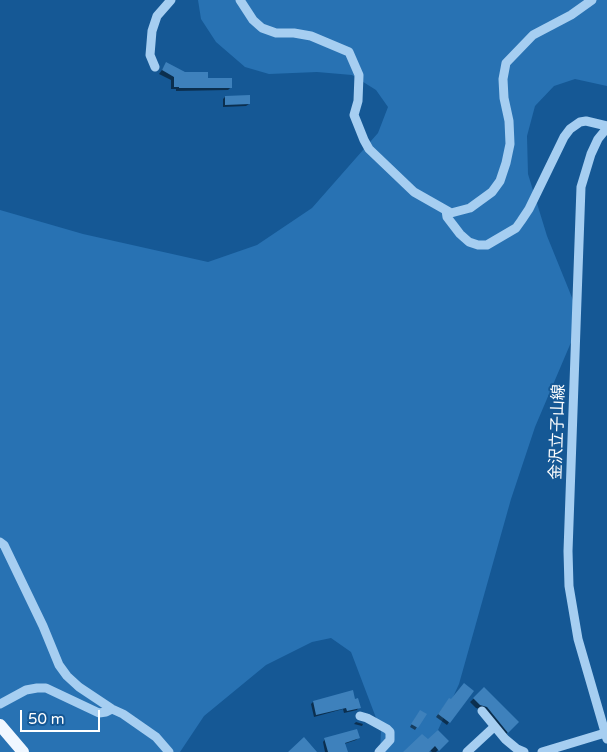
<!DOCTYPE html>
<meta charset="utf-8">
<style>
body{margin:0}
#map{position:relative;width:607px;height:752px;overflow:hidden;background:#155895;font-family:"Varela Round",sans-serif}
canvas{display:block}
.scale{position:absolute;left:20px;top:710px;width:80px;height:22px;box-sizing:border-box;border:2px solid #fff;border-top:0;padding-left:6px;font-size:15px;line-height:18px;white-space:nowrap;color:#fff;-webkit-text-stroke:4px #155895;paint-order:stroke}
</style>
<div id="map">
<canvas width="607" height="752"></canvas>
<div class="scale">50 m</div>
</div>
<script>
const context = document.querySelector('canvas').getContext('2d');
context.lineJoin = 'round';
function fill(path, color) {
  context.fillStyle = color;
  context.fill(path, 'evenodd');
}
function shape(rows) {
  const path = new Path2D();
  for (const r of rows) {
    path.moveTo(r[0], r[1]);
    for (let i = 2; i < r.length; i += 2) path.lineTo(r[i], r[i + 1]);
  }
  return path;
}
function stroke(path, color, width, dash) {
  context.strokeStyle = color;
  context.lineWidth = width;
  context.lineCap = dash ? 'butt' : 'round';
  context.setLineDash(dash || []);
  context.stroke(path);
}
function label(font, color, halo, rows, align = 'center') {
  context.font = font + ' "Varela Round","Noto Sans JP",sans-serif';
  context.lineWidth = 4;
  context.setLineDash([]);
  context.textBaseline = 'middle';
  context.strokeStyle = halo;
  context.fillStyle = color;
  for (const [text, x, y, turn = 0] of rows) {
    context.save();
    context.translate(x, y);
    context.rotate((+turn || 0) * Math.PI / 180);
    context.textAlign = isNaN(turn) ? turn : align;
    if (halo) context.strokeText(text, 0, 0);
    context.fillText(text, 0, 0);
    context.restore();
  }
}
fill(shape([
 [198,0,607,0,607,86,575,79,554,86,535,106,527,136,528,174,547,236,575,305,572,340,535,427,511,499,459,684,428,752,380,752,381,731,351,652,331,638,312,642,266,665,204,716,180,752,0,752,0,210,83,234,208,262,257,245,312,208,378,133,388,107,376,90,352,75,317,72,269,74,245,67,216,42,201,19]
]), '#2872b3');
fill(shape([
 [167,63,185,74,231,87,228,90,176,91,176,89,171,89,171,80,159,74],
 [225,97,249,104,246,106,223,107,223,99],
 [484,689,518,722,504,736,483,710,476,708,470,702],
 [354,700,359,707,357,710,344,713,343,709,314,717,311,704,313,702],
 [447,702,449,722,447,725,436,717],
 [418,714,417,727,415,730,410,727],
 [356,722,363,724,362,726,354,724],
 [358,738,356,740,344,744,347,752,325,752,323,742,325,739],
 [428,741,447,741,436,752,432,752,430,750,427,752,405,752]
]), '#0007');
fill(shape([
 [166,62,185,72,208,72,208,78,232,78,232,88,179,88,179,87,174,87,174,77,162,70],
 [250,95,250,104,225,105,225,96],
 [464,683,474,691,450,723,438,714,449,698,451,699],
 [484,687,519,722,508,733,487,707,480,705,473,698],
 [353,690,355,699,358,698,361,708,347,711,346,708,316,715,313,701],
 [420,710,427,714,418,728,411,724],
 [357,729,360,738,345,743,348,752,328,752,324,738],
 [438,730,449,741,439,751,435,746,429,752,403,752,422,734,428,739],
 [304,737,317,752,288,752]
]), '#3e81bc');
stroke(shape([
 [240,0,253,20,262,28,276,33,294,33,311,36,349,52,359,75,358,101,354,115,364,140,369,149,414,192,451,213,470,208,492,192,500,181,506,163,510,144,509,121,504,98,503,79,506,63,533,35,571,15,592,0],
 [155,67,150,55,152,31,157,16,171,0],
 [607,128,598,139,591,154,581,187,568,551,569,586,578,639,607,739],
 [446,210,447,217,460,234,469,242,478,245,487,245,516,228,521,221,529,209,564,137,570,129,580,122,586,121,607,126],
 [0,542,4,545,43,626,59,665,67,676,79,687,112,709,123,714,156,737,169,752],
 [0,704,26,690,37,688,46,688,99,713,106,712,112,709],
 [482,711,505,739,517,749,524,752],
 [360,716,367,718,387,729,390,732,390,740,379,752],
 [467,752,494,727],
 [542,752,605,733]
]), '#a6cef1', 9);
stroke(shape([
 [0,725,23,752]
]), '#f0f7ff', 12);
label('16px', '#fff', '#155895', [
 ["金沢立子山線",558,432,-88]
]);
</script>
